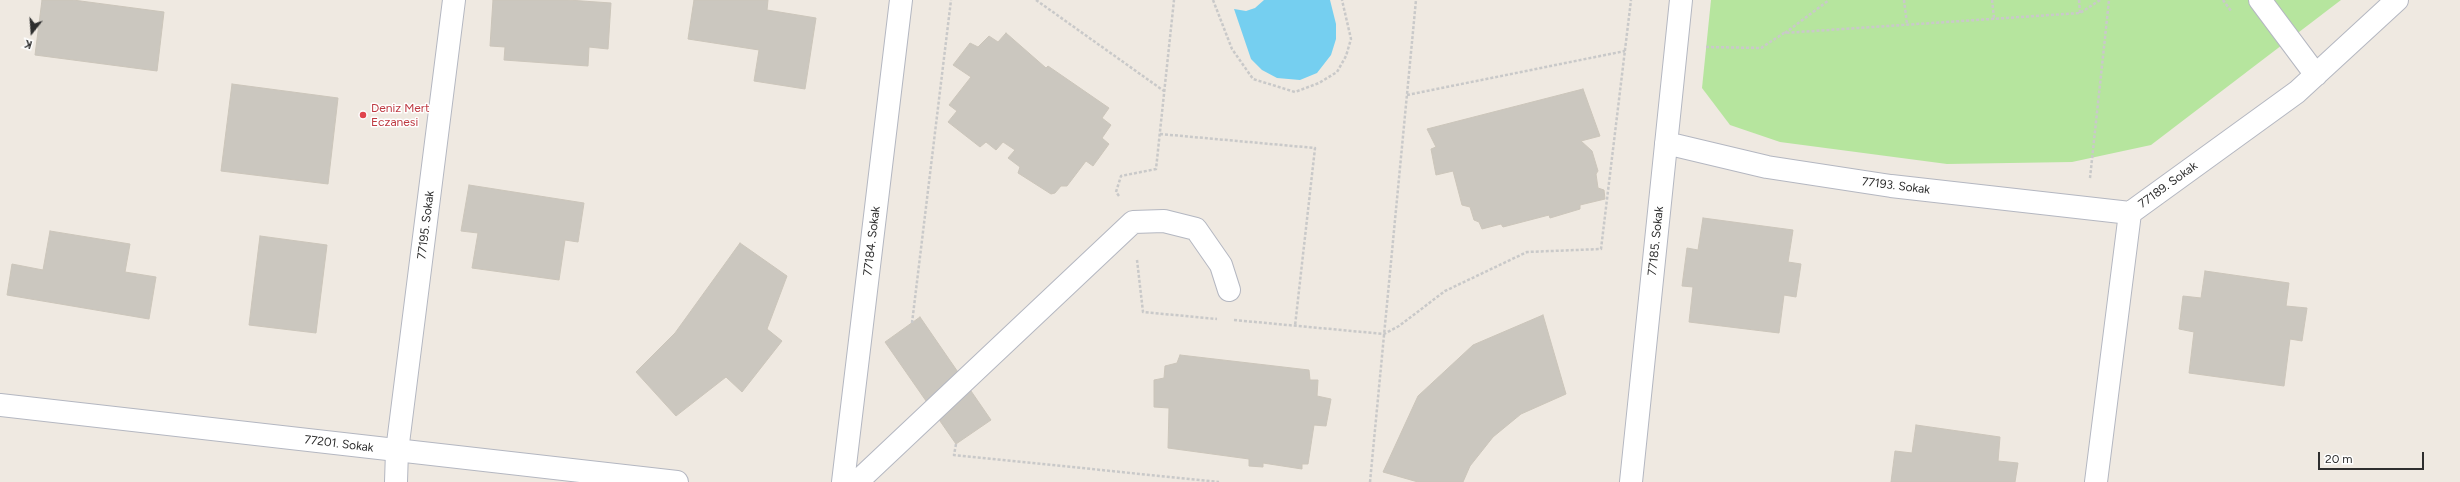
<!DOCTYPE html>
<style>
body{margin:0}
#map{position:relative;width:2460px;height:482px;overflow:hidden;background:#efe9e1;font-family:Figtree,sans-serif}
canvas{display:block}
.north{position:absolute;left:12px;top:12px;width:40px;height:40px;-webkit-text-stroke:3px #fff;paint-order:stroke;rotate:197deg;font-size:11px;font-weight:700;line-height:16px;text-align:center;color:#2e2e2e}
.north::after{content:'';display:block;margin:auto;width:14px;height:18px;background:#2e2e2e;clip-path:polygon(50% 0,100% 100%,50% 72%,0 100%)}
.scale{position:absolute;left:2318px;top:452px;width:106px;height:18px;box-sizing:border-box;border:2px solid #2e2e2e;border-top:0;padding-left:5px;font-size:12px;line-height:14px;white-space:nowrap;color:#2e2e2e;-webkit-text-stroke:3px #fff;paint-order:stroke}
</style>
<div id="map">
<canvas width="2460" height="482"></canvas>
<div class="north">K</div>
<div class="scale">20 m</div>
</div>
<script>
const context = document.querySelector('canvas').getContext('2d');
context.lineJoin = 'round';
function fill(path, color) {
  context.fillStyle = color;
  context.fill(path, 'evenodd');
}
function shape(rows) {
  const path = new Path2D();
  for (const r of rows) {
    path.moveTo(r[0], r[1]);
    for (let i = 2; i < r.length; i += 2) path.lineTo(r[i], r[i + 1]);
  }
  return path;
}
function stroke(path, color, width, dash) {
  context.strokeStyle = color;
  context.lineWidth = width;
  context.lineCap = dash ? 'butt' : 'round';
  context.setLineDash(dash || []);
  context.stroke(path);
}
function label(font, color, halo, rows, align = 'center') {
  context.font = font + ' Figtree,sans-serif';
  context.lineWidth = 3;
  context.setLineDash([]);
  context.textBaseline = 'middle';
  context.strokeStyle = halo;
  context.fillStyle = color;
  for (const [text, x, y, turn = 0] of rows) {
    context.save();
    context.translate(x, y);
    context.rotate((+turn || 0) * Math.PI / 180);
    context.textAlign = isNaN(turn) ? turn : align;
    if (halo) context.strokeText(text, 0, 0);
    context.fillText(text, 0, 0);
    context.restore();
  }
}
fill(shape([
 [1711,0,2341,0,2151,145,2072,162,1947,164,1780,142,1730,125,1702,88]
]), '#b6e59e');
fill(shape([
 [1264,0,1330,0,1336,24,1336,39,1331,55,1317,73,1300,80,1277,78,1262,70,1251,59,1234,9,1246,11,1255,8]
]), '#75cff0');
const building = shape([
 [42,0,73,0,164,12,157,71,35,55,42,0],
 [493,0,568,0,611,3,608,49,589,47,588,66,504,60,505,47,490,46,493,0],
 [694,0,768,0,767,10,816,18,805,89,754,81,759,50,688,39,694,0],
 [1006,33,1046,68,1048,66,1109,108,1102,118,1111,125,1102,138,1109,144,1093,166,1086,161,1067,186,1061,186,1055,193,1051,194,1018,173,1020,167,1008,158,1015,150,1003,142,996,150,986,142,980,147,948,122,957,111,949,105,971,77,953,65,970,43,978,47,989,36,998,42,1006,33],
 [232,84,338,98,328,184,221,171,232,84],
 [1583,89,1600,136,1581,141,1592,151,1598,171,1596,174,1598,188,1604,190,1605,199,1580,205,1580,209,1550,218,1549,215,1503,227,1501,224,1482,229,1479,222,1474,220,1470,207,1462,205,1453,171,1436,175,1431,149,1436,147,1427,129,1583,89],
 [469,185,584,203,578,242,565,240,559,280,472,268,478,233,461,231,469,185],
 [1703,218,1793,230,1788,262,1801,264,1796,297,1784,295,1779,333,1689,322,1693,287,1682,286,1687,248,1698,250,1703,218],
 [50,231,130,244,125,272,156,277,149,319,7,295,12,264,43,270,50,231],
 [260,236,327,245,316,333,249,325,260,236],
 [740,243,787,276,767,329,782,341,742,392,726,377,676,416,636,372,675,333,740,243],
 [2205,271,2289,283,2286,306,2307,308,2302,341,2290,339,2284,386,2189,373,2194,332,2179,329,2183,296,2201,298,2205,271],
 [1543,315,1566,394,1521,414,1493,437,1470,466,1463,482,1418,482,1383,472,1418,396,1473,345,1543,315],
 [920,317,991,420,956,444,885,342,920,317],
 [1180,355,1309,370,1310,380,1318,380,1317,396,1331,399,1326,426,1314,425,1308,464,1302,464,1302,469,1263,463,1263,467,1249,466,1249,459,1168,448,1169,408,1154,407,1154,380,1164,378,1165,366,1177,363,1180,355],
 [1916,425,2000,437,1998,461,2018,463,2015,482,1891,482,1895,451,1912,453,1916,425]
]);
fill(building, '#cbc7bf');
stroke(building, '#cbc5ba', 1);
const street = shape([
 [2260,0,2316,75],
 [1666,143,1767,167,1891,186,2130,213],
 [0,405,677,482],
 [843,482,901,0],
 [857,482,1133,222,1164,221,1196,229,1221,265,1229,290],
 [1631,482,1681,0],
 [2096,482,2130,213,2297,92,2397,0]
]);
const secondary = shape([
 [396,482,397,451,454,0]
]);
stroke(street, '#b4b7c1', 24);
stroke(secondary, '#b4b7c1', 24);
stroke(shape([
 [1036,0,1164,91],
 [1213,0,1232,49,1253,79,1295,92,1319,83,1337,72,1346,56,1351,39,1342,0],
 [1904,0,1907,24],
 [1992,0,1994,18],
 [2079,0,2080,13],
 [2223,0,2231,11],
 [1785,33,1829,0],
 [1706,47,1761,48,1784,33,2080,13,2100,0],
 [1407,95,1625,51],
 [1160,134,1315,148,1295,326],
 [2090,178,2109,0],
 [1119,196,1116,192,1121,176,1156,169,1174,0],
 [1137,260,1143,312,1217,319],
 [1234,320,1384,334,1399,326,1445,291,1527,252,1601,249,1631,0],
 [912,323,951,0],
 [956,444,954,455,1219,482],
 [1370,482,1416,0]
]), '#c9c9c9', 2.5, [3, 2]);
stroke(street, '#fff', 22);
stroke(secondary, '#fff', 22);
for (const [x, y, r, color] of [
 [363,115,4,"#e0444e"]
]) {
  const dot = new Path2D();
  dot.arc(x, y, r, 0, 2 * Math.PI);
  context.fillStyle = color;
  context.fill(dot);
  stroke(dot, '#fff', 1.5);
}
label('12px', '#be3a42', '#fff', [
 ["Deniz Mert",371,108],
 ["Eczanesi",371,122]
], 'left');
label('12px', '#2e2e2e', '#fff', [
 ["77189. Sokak",2168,185,-36],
 ["77193. Sokak",1896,186,7],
 ["77195. Sokak",426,225,-83],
 ["77184. Sokak",872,241,-83],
 ["77185. Sokak",1656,241,-84],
 ["77201. Sokak",339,444,7]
]);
</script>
